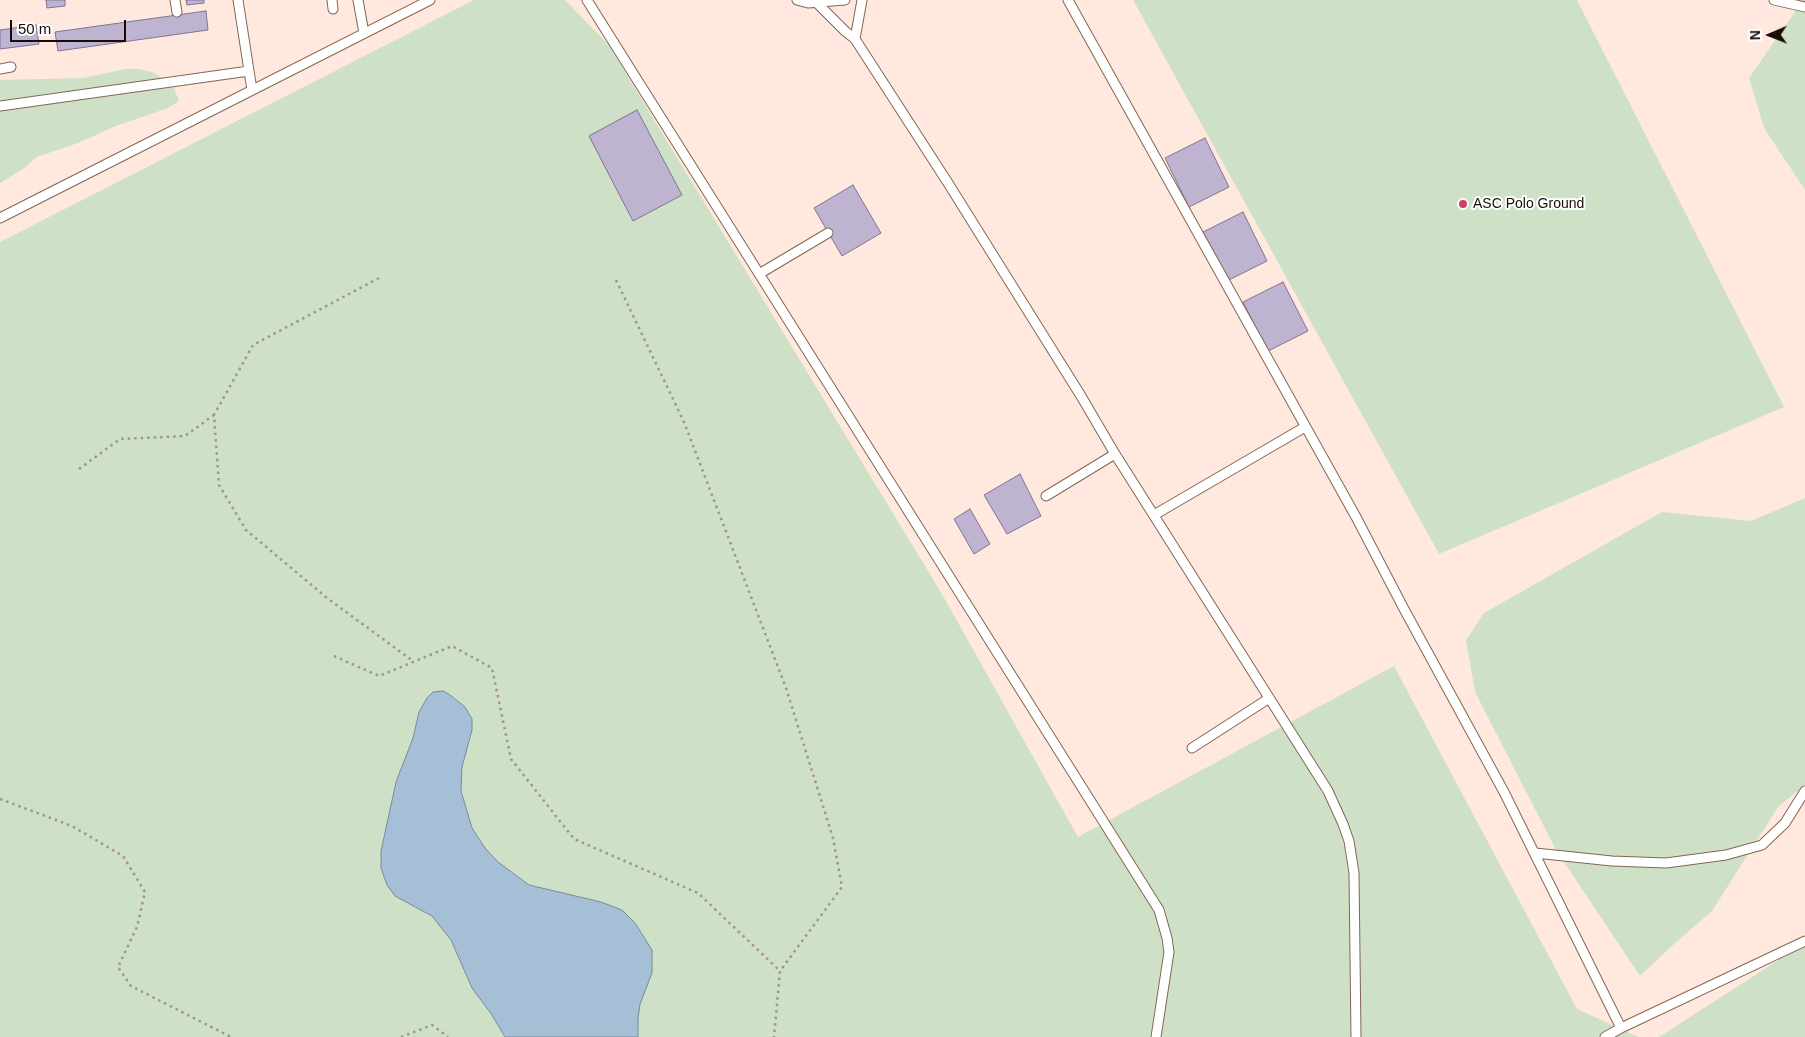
<!DOCTYPE html>
<style>
body{margin:0}
#map{position:relative;width:1805px;height:1037px;overflow:hidden;background:#ffe9de;font-family:Helvetica,sans-serif}
canvas{display:block}
.north{position:absolute;left:1745px;top:10px;width:50px;height:50px;-webkit-text-stroke:4px #fff;paint-order:stroke;rotate:269deg;font-size:14px;font-weight:700;line-height:20px;text-align:center;color:#180c07}
.north::after{content:'';display:block;margin:auto;width:18px;height:22px;background:#180c07;clip-path:polygon(50% 0,100% 100%,50% 72%,0 100%)}
.scale{position:absolute;left:10px;top:20px;width:116px;height:22px;box-sizing:border-box;border:2px solid #180c07;border-top:0;padding-left:6px;font-size:15px;line-height:18px;white-space:nowrap;color:#180c07;-webkit-text-stroke:4px #fff;paint-order:stroke}
</style>
<div id="map">
<canvas width="1805" height="1037"></canvas>
<div class="north">N</div>
<div class="scale">50 m</div>
</div>
<script>
const context = document.querySelector('canvas').getContext('2d');
context.lineJoin = 'round';
function fill(path, color) {
  context.fillStyle = color;
  context.fill(path, 'evenodd');
}
function shape(rows) {
  const path = new Path2D();
  for (const r of rows) {
    path.moveTo(r[0], r[1]);
    for (let i = 2; i < r.length; i += 2) path.lineTo(r[i], r[i + 1]);
  }
  return path;
}
function stroke(path, color, width, dash) {
  context.strokeStyle = color;
  context.lineWidth = width;
  context.lineCap = dash ? 'butt' : 'round';
  context.setLineDash(dash || []);
  context.stroke(path);
}
function label(font, color, halo, rows, align = 'center') {
  context.font = font + ' Helvetica,sans-serif';
  context.lineWidth = 4;
  context.setLineDash([]);
  context.textBaseline = 'middle';
  context.strokeStyle = halo;
  context.fillStyle = color;
  for (const [text, x, y, turn = 0] of rows) {
    context.save();
    context.translate(x, y);
    context.rotate((+turn || 0) * Math.PI / 180);
    context.textAlign = isNaN(turn) ? turn : align;
    if (halo) context.strokeText(text, 0, 0);
    context.fillText(text, 0, 0);
    context.restore();
  }
}
fill(shape([
 [474,0,565,0,608,44,942,594,1078,837,1394,666,1577,1009,1638,1037,0,1037,0,242],
 [1133,0,1577,0,1784,407,1439,554],
 [1803,0,1805,0,1805,190,1764,128,1749,78],
 [125,69,139,69,152,72,164,79,174,88,179,101,168,108,116,126,78,143,37,157,23,169,0,183,0,80,84,78],
 [1805,498,1805,785,1778,807,1712,911,1674,944,1640,976,1556,850,1475,692,1466,640,1484,613,1662,512,1751,521],
 [1805,943,1805,1037,1659,1037]
]), '#cee1c6');
const water = shape([
 [443,691,450,695,465,707,472,719,472,730,462,767,461,791,472,828,485,848,498,862,529,885,601,902,622,910,635,923,652,950,652,973,640,1004,638,1019,638,1037,505,1037,492,1015,472,988,451,940,432,916,395,896,387,885,381,868,381,851,396,782,413,738,419,712,427,698,433,692,443,691]
]);
fill(water, '#a5c0d6');
stroke(water, '#7b8a98', 1);
const building = shape([
 [46,0,65,0,65,6,47,8,46,0],
 [186,0,204,0,204,3,187,5,186,0],
 [206,11,208,30,58,51,55,32,206,11],
 [36,25,39,44,0,49,0,30,36,25],
 [637,110,682,195,633,221,589,136,637,110],
 [1205,138,1229,187,1189,207,1165,158,1205,138],
 [853,185,881,233,842,256,814,208,853,185],
 [1243,212,1267,261,1227,281,1203,232,1243,212],
 [1283,282,1308,331,1268,351,1243,302,1283,282],
 [1020,474,1041,516,1007,534,984,495,1020,474],
 [970,509,990,544,974,554,954,519,970,509]
]);
fill(building, '#beb4d2');
stroke(building, '#7e7492', 1);
const service = shape([
 [175,0,177,12],
 [238,0,252,90],
 [332,0,333,9],
 [358,0,364,33],
 [587,0,1159,910,1167,938,1169,952,1156,1037],
 [797,0,808,3,845,0],
 [1068,0,1356,517,1404,609,1504,792,1621,1028],
 [1774,0,1805,7],
 [817,3,845,31,855,39,862,0],
 [855,39,948,183,1081,396,1115,454,1328,791,1343,824,1349,841,1354,873,1356,1037],
 [0,69,11,67],
 [0,106,249,71],
 [0,218,430,0],
 [759,274,828,233],
 [1046,496,1115,454],
 [1154,515,1305,427],
 [1192,748,1268,699],
 [1535,853,1612,861,1666,863,1726,855,1762,845,1785,823,1805,791],
 [1605,1037,1621,1028,1805,941]
]);
stroke(service, '#836555', 11);
stroke(shape([
 [379,278,253,345,214,415,219,485,246,530,327,598,413,661],
 [616,280,684,422,786,688,833,838,842,887,780,971,774,1037],
 [79,469,120,439,185,436,214,415],
 [334,656,379,676,452,646,492,668,511,759,574,839,698,893,780,971],
 [0,799,72,826,123,856,145,892,137,927,118,967,131,986,231,1037],
 [401,1037,432,1025,448,1037]
]), '#a5938a', 2.5, [2.5, 4]);
stroke(service, '#fff', 9);
for (const [x, y, r, color] of [
 [1463,204,5,"#d04060"]
]) {
  const dot = new Path2D();
  dot.arc(x, y, r, 0, 2 * Math.PI);
  context.fillStyle = color;
  context.fill(dot);
  stroke(dot, '#fff', 2);
}
label('14px', '#180c07', '#fff', [
 ["ASC Polo Ground",1473,204]
], 'left');
</script>
